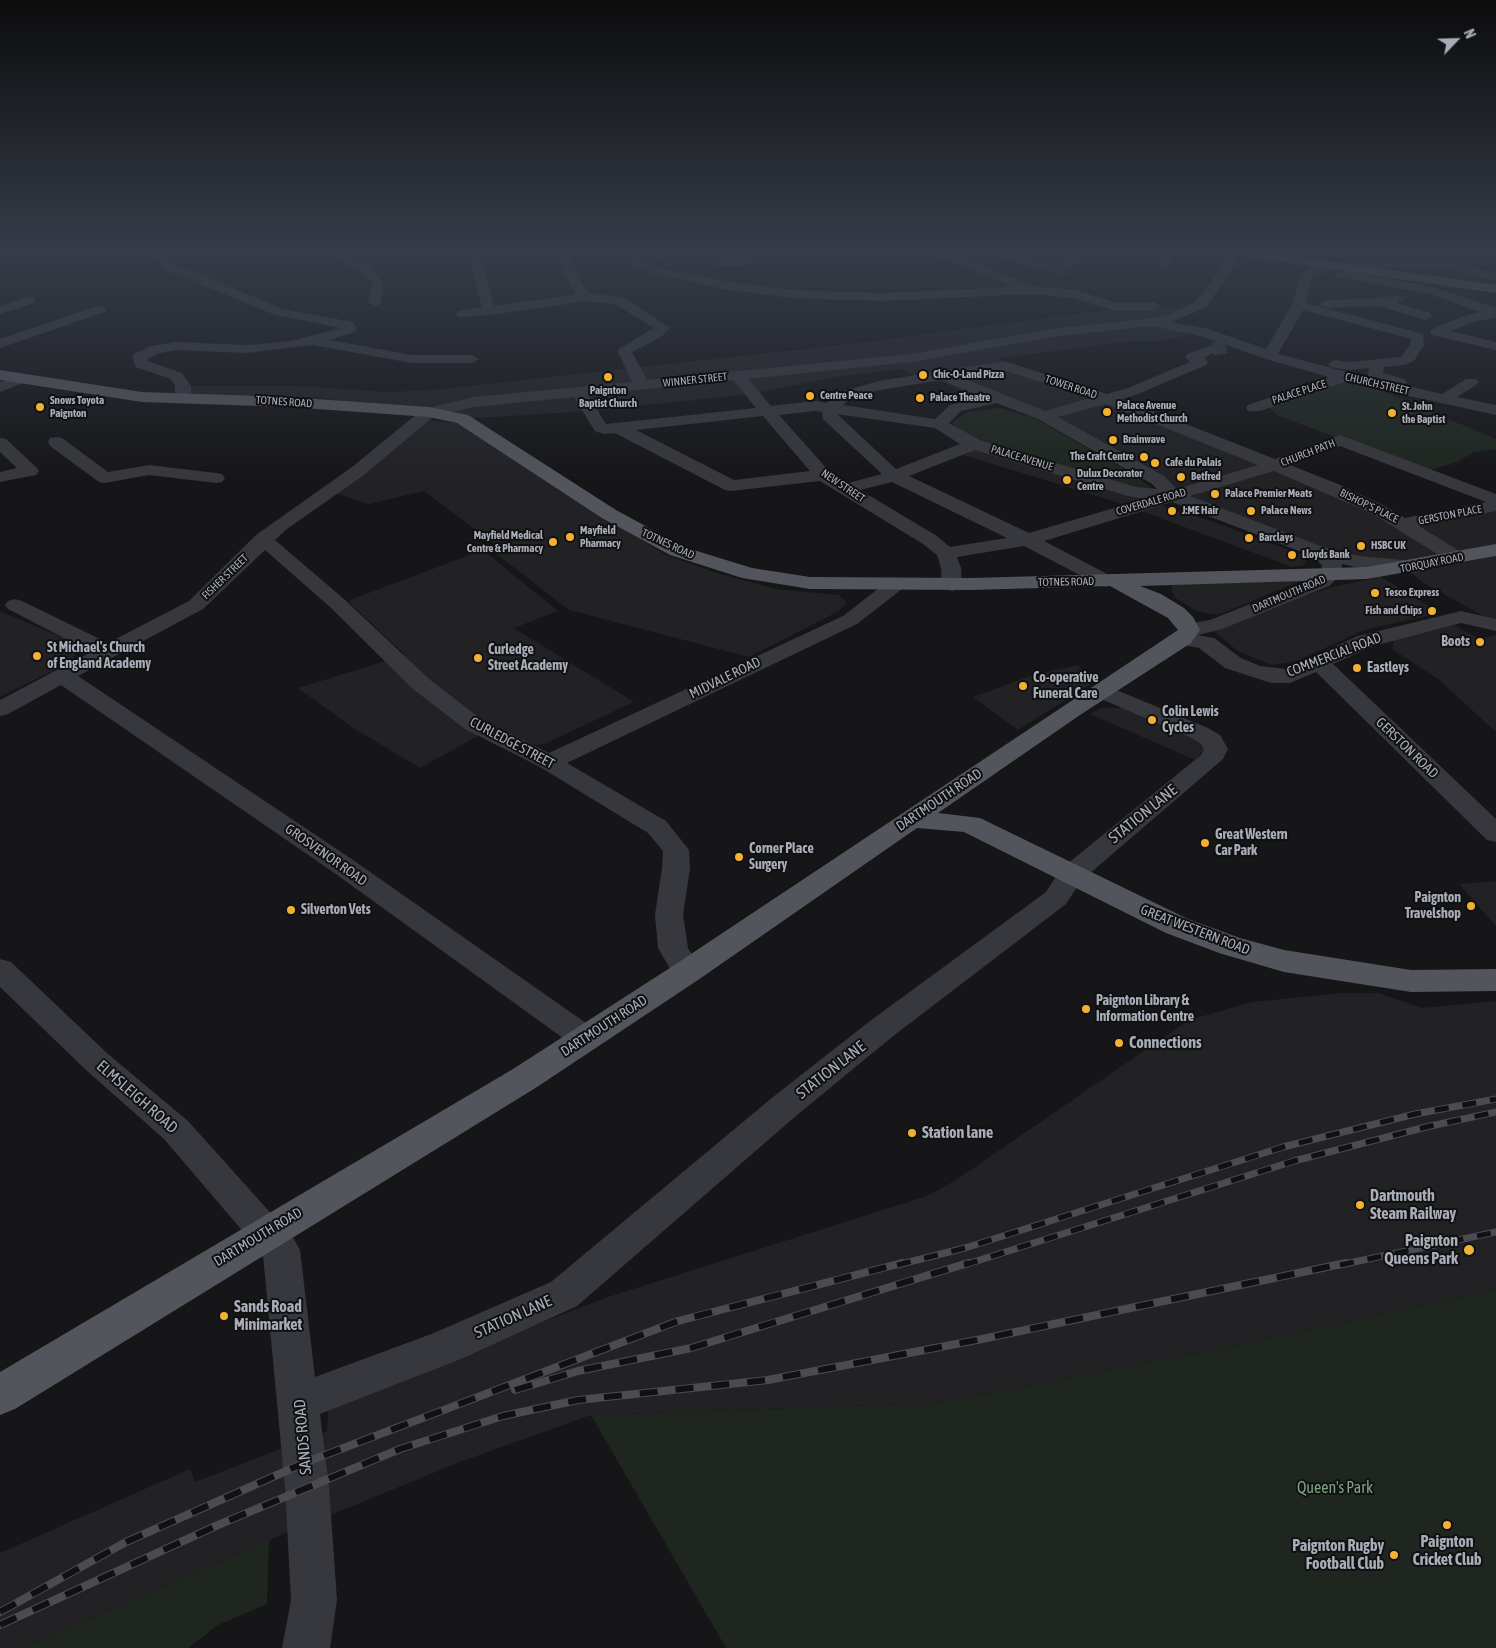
<!DOCTYPE html>
<style>
body{margin:0}
#map{position:relative;width:1496px;height:1648px;overflow:hidden;background:#161618;font-family:"Asap Condensed",sans-serif}
canvas{display:block}
.north{position:absolute;left:1431px;top:15px;width:50px;height:50px;-webkit-text-stroke:4px #111113;paint-order:stroke;rotate:66deg;font-size:14px;font-weight:700;line-height:20px;text-align:center;color:#a8adb8}
.north::after{content:'';display:block;margin:auto;width:18px;height:22px;background:#a8adb8;clip-path:polygon(50% 0,100% 100%,50% 72%,0 100%)}
</style>
<div id="map">
<canvas width="1496" height="1648"></canvas>
<div class="north">N</div>
</div>
<script>
const context = document.querySelector('canvas').getContext('2d');
context.lineJoin = 'round';
function fill(path, color) {
  context.fillStyle = color;
  context.fill(path, 'evenodd');
}
function shape(rows) {
  const path = new Path2D();
  for (const r of rows) {
    path.moveTo(r[0], r[1]);
    for (let i = 2; i < r.length; i += 2) path.lineTo(r[i], r[i + 1]);
  }
  return path;
}
function stroke(path, color, width, dash) {
  context.strokeStyle = color;
  context.lineWidth = width;
  context.lineCap = dash ? 'butt' : 'round';
  context.setLineDash(dash || []);
  context.stroke(path);
}
function label(font, color, halo, rows, align = 'center') {
  context.font = font + ' "Asap Condensed",sans-serif';
  context.lineWidth = 4;
  context.setLineDash([]);
  context.textBaseline = 'middle';
  context.strokeStyle = halo;
  context.fillStyle = color;
  for (const [text, x, y, turn = 0] of rows) {
    context.save();
    context.translate(x, y);
    context.rotate((+turn || 0) * Math.PI / 180);
    context.textAlign = isNaN(turn) ? turn : align;
    if (halo) context.strokeText(text, 0, 0);
    context.fillText(text, 0, 0);
    context.restore();
  }
}
fill(shape([
 [1174,306,1187,312,1155,322,1203,332,1159,341,1132,341,1000,358,1004,365,1108,399,1403,524,1496,506,1496,550,1414,567,1359,562,1173,496,1132,507,954,452,974,444,1172,496,1158,480,998,398,971,404,967,393,934,378,917,378,902,369,835,377,751,394,589,411,462,419,429,412,321,398,182,395,183,386,300,386,387,392,434,390,859,343,1121,308],
 [427,420,456,423,478,435,572,498,666,555,717,573,776,589,839,595,847,602,839,611,749,657,569,610,490,549,497,546,424,491,369,504,338,494],
 [1154,503,1211,521,1300,554,1307,561,1302,566,1292,567,1136,509],
 [483,550,558,611,514,628,634,702,544,744,537,745,526,742,496,726,420,768,355,729,298,688,405,655,350,603,350,600],
 [1496,556,1496,623,1424,583,1411,573],
 [1310,577,1218,615,1196,611,1174,597,1172,589,1172,583],
 [1381,577,1440,613,1364,630,1297,661,1272,665,1239,652,1214,631,1274,606,1332,587],
 [0,611,73,642,76,652,72,661,0,697],
 [1454,625,1479,639,1496,635,1496,732,1438,679,1392,649,1394,640],
 [1078,665,1094,682,1018,730,973,697,1033,675],
 [1101,708,1128,708,1196,736,1206,747,1195,760,1090,714],
 [1496,881,1496,926,1459,884],
 [1342,993,1378,993,1422,1008,1496,1001,1496,1289,1247,1343,935,1403,591,1415,460,1462,269,1540,23,1648,0,1648,0,1553,190,1469,195,1482,327,1431,328,1408,404,1375,608,1297,927,1196,956,1180,1189,1020,1252,1002]
]), '#222225');
fill(shape([
 [640,252,685,252,682,263,672,268],
 [1343,381,1360,382,1496,439,1496,449,1472,453,1457,462,1427,471,1279,416,1268,407],
 [1000,408,1036,419,1121,467,1157,491,1129,486,968,436,957,429,952,422,968,412],
 [1496,1289,1496,1648,726,1648,591,1415,935,1403,1247,1343],
 [269,1540,267,1604,218,1625,188,1648,23,1648]
]), '#1e261f');
stroke(shape([
 [1213,349,1230,346]
]), '#333438', 13, [13, 7]);
fill(shape([
 [144,252,158,252,177,265,283,309,353,322,357,329,355,332,330,340,412,355,472,355,479,359,472,363,412,363,313,345,246,353,176,350,160,353,147,359,148,361,182,373,191,386,191,398,183,403,178,401,175,398,175,386,171,379,136,367,132,357,134,354,151,346,176,342,246,345,291,341,341,328,275,315,169,271,144,252],
 [326,252,343,252,372,268,384,283,380,305,375,306,368,302,372,283,364,274,326,252],
 [468,252,480,252,494,306,577,294,570,284,557,252,569,252,582,284,589,293,623,297,670,328,661,337,632,352,647,380,911,354,1059,328,1153,318,1171,314,1196,301,1227,260,1221,252,1233,252,1239,260,1206,307,1171,322,1208,329,1266,349,1292,305,1301,274,1311,267,1326,262,1330,263,1332,266,1330,269,1311,279,1306,303,1423,334,1424,345,1414,361,1404,365,1384,367,1383,373,1404,379,1407,382,1404,385,1442,394,1466,379,1476,379,1479,382,1476,385,1457,397,1496,405,1496,415,1345,382,1260,411,1248,411,1246,408,1248,405,1329,377,1269,360,1200,336,1152,326,1059,336,911,362,748,379,771,406,815,401,827,403,840,392,879,381,1004,361,1107,394,1128,388,1190,362,1185,357,1187,354,1213,345,1220,349,1204,358,1208,362,1206,365,1138,394,1122,399,1275,459,1340,435,1496,494,1496,511,1419,526,1464,554,1467,558,1464,562,1457,564,1450,562,1373,514,1274,471,1190,496,1323,547,1359,556,1414,561,1421,563,1424,567,1421,571,1414,573,1359,568,1342,564,1341,575,1329,586,1222,629,1198,635,1214,638,1241,658,1260,666,1286,669,1358,636,1461,611,1496,619,1496,631,1461,623,1374,646,1333,664,1496,819,1496,842,1487,840,1316,672,1290,683,1271,683,1225,668,1199,648,1175,643,1172,638,1175,633,1180,632,1178,630,1181,625,1210,620,1315,578,1321,573,1322,565,1312,556,1172,502,1044,541,1113,577,1116,581,1113,585,1106,587,1099,585,1024,546,957,557,961,568,962,585,959,589,952,591,945,589,942,585,941,568,937,555,923,544,820,481,731,491,725,490,615,433,604,434,595,431,574,397,474,407,434,416,364,475,287,529,275,540,344,599,429,679,481,719,549,753,843,616,888,581,895,579,902,581,905,585,902,589,857,624,567,763,666,821,689,850,690,868,683,915,688,948,702,972,698,979,687,982,676,979,658,948,655,915,662,868,663,851,648,833,540,767,465,729,413,689,330,607,265,550,203,609,78,676,353,860,596,1030,601,1038,596,1046,585,1049,574,1046,333,872,61,685,8,714,0,716,0,700,91,652,8,609,5,605,8,601,15,599,22,601,108,643,189,601,256,535,352,467,423,409,474,397,632,382,617,350,654,328,615,304,585,301,489,315,458,317,456,314,458,311,482,307,468,252],
 [1303,310,1411,339,1410,345,1401,357,1349,362,1335,360,1328,364,1330,367,1349,370,1369,368,1368,375,1370,378,1278,354,1303,310],
 [1003,370,1090,398,1045,411,960,377,1003,370],
 [733,380,756,408,606,424,588,395,733,380],
 [941,380,983,397,950,405,935,419,843,405,850,398,880,390,941,380],
 [997,403,1038,419,1152,484,1157,489,1136,487,980,440,949,423,961,411,997,403],
 [1106,404,1258,465,1177,489,1164,476,1058,417,1106,404],
 [815,411,822,412,823,419,882,474,848,483,829,471,779,415,815,411],
 [837,414,935,428,960,444,896,469,837,414],
 [763,416,810,471,734,480,636,430,763,416],
 [1340,446,1486,502,1405,518,1385,506,1338,484,1290,465,1340,446],
 [975,450,1128,496,1145,499,1029,533,909,476,975,450],
 [892,482,1007,538,950,547,937,536,860,490,892,482],
 [618,252,631,252,654,266,675,271,729,282,794,290,881,293,1013,287,952,261,920,254,918,252,943,252,959,255,1031,286,1076,290,1116,303,1153,302,1160,306,1153,310,1115,311,1074,298,1031,294,881,301,794,298,729,290,646,272,630,264,618,252],
 [750,252,764,252,742,266,718,266,712,262,718,258,739,258,750,252],
 [984,252,1005,252,1059,266,1074,252,1087,252,1066,273,1062,274,986,254,984,252],
 [1164,252,1176,252,1167,270,1163,271,1157,267,1164,252],
 [1378,260,1453,262,1496,273,1496,280,1453,270,1378,268,1362,274,1356,270,1361,264,1378,260],
 [1342,270,1433,287,1496,308,1496,317,1471,323,1451,331,1496,342,1496,350,1432,335,1430,332,1432,329,1461,317,1480,312,1430,294,1338,277,1336,274,1338,271,1342,270],
 [1397,295,1403,299,1397,303,1430,313,1432,316,1425,320,1379,306,1326,308,1319,304,1326,300,1380,298,1397,295],
 [29,296,34,297,35,300,34,303,0,314,0,306,29,296],
 [100,305,107,309,105,312,0,348,0,339,100,305],
 [21,375,26,376,28,379,26,382,0,392,0,382,21,375],
 [56,437,62,438,108,472,149,465,216,473,222,474,225,478,222,482,216,483,149,475,105,483,99,482,50,446,48,442,50,438,56,437],
 [0,438,6,439,36,467,39,471,36,475,0,482,0,472,17,468,0,452,0,438],
 [1102,684,1208,728,1220,735,1228,749,1223,759,1081,881,1066,904,892,1037,797,1115,577,1306,461,1359,320,1414,329,1487,337,1600,330,1648,282,1648,291,1600,285,1487,263,1255,164,1139,86,1070,0,987,0,959,11,962,108,1054,188,1121,294,1239,300,1250,315,1377,434,1333,551,1282,773,1097,870,1021,1046,892,1061,869,1201,755,1204,749,1201,744,1192,738,1094,696,1091,691,1094,686,1102,684]
]), '#37383d');
fill(shape([
 [1235,252,1268,252,1496,285,1496,293,1241,256,1235,252],
 [0,370,142,392,289,397,429,407,468,415,616,510,684,547,752,568,810,577,971,578,1367,567,1496,544,1496,556,1367,579,1140,586,1161,594,1184,608,1193,617,1200,630,1191,643,1080,715,938,813,980,818,1188,919,1240,938,1284,950,1411,970,1496,969,1496,991,1411,992,1284,972,1219,953,1166,933,964,832,917,828,698,980,537,1087,15,1409,0,1415,0,1372,513,1069,676,964,1178,630,1168,618,1110,586,971,590,810,589,742,578,670,555,602,518,457,423,429,417,289,407,142,402,0,380,0,370]
]), '#53555c');
const railFar1 = shape([
 [897,1265,965,1248,1283,1147,1415,1114,1496,1099],
 [964,1265,1294,1161,1426,1127,1496,1112],
 [1340,1265,1496,1232]
]);
const rail = shape([
 [515,1390,578,1371,691,1348,968,1263],
 [0,1612,126,1542,304,1463,678,1321,902,1263],
 [0,1625,218,1525,400,1449,503,1416,578,1400,768,1380,982,1339,1346,1263]
]);
stroke(railFar1, '#4a4c52', 7);
stroke(rail, '#4a4c52', 8);
stroke(railFar1, '#111113', 5, [14]);
stroke(rail, '#111113', 6, [18]);
const sky = context.createLinearGradient(0, 0, 0, 483);
sky.addColorStop(0, '#0c0c0d');
sky.addColorStop(0.52, '#363c48');
sky.addColorStop(1, '#363c4800');
context.fillStyle = sky;
context.fillRect(0, 0, 1496, 483);
for (const [x, y, r, color] of [
 [923,375,5,"#f2b134"],
 [608,377,5,"#f2b134"],
 [810,396,5,"#f2b134"],
 [920,398,5,"#f2b134"],
 [40,407,5,"#f2b134"],
 [1107,412,5,"#f2b134"],
 [1392,413,5,"#f2b134"],
 [1113,440,5,"#f2b134"],
 [1144,457,5,"#f2b134"],
 [1155,463,5,"#f2b134"],
 [1181,477,5,"#f2b134"],
 [1067,480,5,"#f2b134"],
 [1215,494,5,"#f2b134"],
 [1172,511,5,"#f2b134"],
 [1251,511,5,"#f2b134"],
 [570,537,5,"#f2b134"],
 [1249,538,5,"#f2b134"],
 [553,542,5,"#f2b134"],
 [1361,546,5,"#f2b134"],
 [1292,555,5,"#f2b134"],
 [1375,593,5,"#f2b134"],
 [1432,611,5,"#f2b134"],
 [1480,642,5,"#f2b134"],
 [37,656,5,"#f2b134"],
 [478,658,5,"#f2b134"],
 [1357,668,5,"#f2b134"],
 [1023,686,5,"#f2b134"],
 [1152,720,5,"#f2b134"],
 [1205,843,5,"#f2b134"],
 [739,857,5,"#f2b134"],
 [1471,906,5,"#f2b134"],
 [291,910,5,"#f2b134"],
 [1086,1009,5,"#f2b134"],
 [1119,1043,5,"#f2b134"],
 [912,1133,5,"#f2b134"],
 [1360,1205,5,"#f2b134"],
 [1469,1250,6,"#f2b134"],
 [224,1316,5,"#f2b134"],
 [1447,1525,5,"#f2b134"],
 [1394,1555,5,"#f2b134"]
]) {
  const dot = new Path2D();
  dot.arc(x, y, r, 0, 2 * Math.PI);
  context.fillStyle = color;
  context.fill(dot);
  stroke(dot, '#111113', 2);
}
label('bold 11px', '#a8adb8', '#111113', [
 ["Chic-O-Land Pizza",933,375],
 ["Paignton",608,391,"center"],
 ["Baptist Church",608,404,"center"],
 ["Centre Peace",820,396],
 ["Palace Theatre",930,398],
 ["Snows Toyota",50,401],
 ["Paignton",50,414],
 ["Palace Avenue",1117,406],
 ["Methodist Church",1117,419],
 ["St. John",1402,407],
 ["the Baptist",1402,420],
 ["Brainwave",1123,440],
 ["The Craft Centre",1134,457,"right"],
 ["Cafe du Palais",1165,463],
 ["Dulux Decorator",1077,474],
 ["Centre",1077,487],
 ["Betfred",1191,477],
 ["Palace Premier Meats",1225,494],
 ["J:ME Hair",1182,511],
 ["Palace News",1261,511],
 ["Mayfield",580,531],
 ["Pharmacy",580,544],
 ["Mayfield Medical",543,536,"right"],
 ["Centre & Pharmacy",543,549,"right"],
 ["Barclays",1259,538],
 ["HSBC UK",1371,546],
 ["Lloyds Bank",1302,555],
 ["Tesco Express",1385,593],
 ["Fish and Chips",1422,611,"right"]
], 'left');
label('11px', '#a8adb8', '#111113', [
 ["WINNER STREET",695,380,-6],
 ["CHURCH STREET",1377,384,13],
 ["TOWER ROAD",1071,387,18],
 ["PALACE PLACE",1299,392,-18],
 ["TOTNES ROAD",284,402,4],
 ["CHURCH PATH",1308,453,-21],
 ["PALACE AVENUE",1022,458,17],
 ["NEW STREET",843,486,34],
 ["COVERDALE ROAD",1151,502,-16],
 ["BISHOP'S PLACE",1369,506,26],
 ["GERSTON PLACE",1450,515,-11],
 ["TOTNES ROAD",668,544,25],
 ["TORQUAY ROAD",1432,563,-11],
 ["FISHER STREET",225,577,-44],
 ["TOTNES ROAD",1066,582,-1],
 ["DARTMOUTH ROAD",1289,594,-23]
]);
label('bold 14px', '#a8adb8', '#111113', [
 ["Boots",1470,642,"right"],
 ["St Michael's Church",47,648],
 ["of England Academy",47,664],
 ["Curledge",488,650],
 ["Street Academy",488,666],
 ["Eastleys",1367,668],
 ["Co-operative",1033,678],
 ["Funeral Care",1033,694],
 ["Colin Lewis",1162,712],
 ["Cycles",1162,728],
 ["Great Western",1215,835],
 ["Car Park",1215,851],
 ["Corner Place",749,849],
 ["Surgery",749,865],
 ["Paignton",1461,898,"right"],
 ["Travelshop",1461,914,"right"],
 ["Silverton Vets",301,910],
 ["Paignton Library &",1096,1001],
 ["Information Centre",1096,1017]
], 'left');
label('14px', '#a8adb8', '#111113', [
 ["COMMERCIAL ROAD",1334,655,-21],
 ["MIDVALE ROAD",725,678,-26],
 ["CURLEDGE STREET",512,743,28],
 ["GERSTON ROAD",1407,748,44],
 ["DARTMOUTH ROAD",939,800,-34],
 ["GROSVENOR ROAD",326,855,35],
 ["GREAT WESTERN ROAD",1195,930,21],
 ["DARTMOUTH ROAD",604,1026,-33],
 ["DARTMOUTH ROAD",258,1237,-31]
]);
label('16px', '#a8adb8', '#111113', [
 ["STATION LANE",1143,814,-39],
 ["STATION LANE",831,1070,-38],
 ["ELMSLEIGH ROAD",137,1097,41],
 ["STATION LANE",513,1317,-24],
 ["SANDS ROAD",303,1437,-95]
]);
label('bold 16px', '#a8adb8', '#111113', [
 ["Connections",1129,1043],
 ["Station lane",922,1133],
 ["Dartmouth",1370,1196],
 ["Steam Railway",1370,1214],
 ["Paignton",1458,1241,"right"],
 ["Queens Park",1458,1259,"right"],
 ["Sands Road",234,1307],
 ["Minimarket",234,1325],
 ["Paignton",1447,1542,"center"],
 ["Cricket Club",1447,1560,"center"],
 ["Paignton Rugby",1384,1546,"right"],
 ["Football Club",1384,1564,"right"]
], 'left');
label('16px', '#7fa381', '#111113', [
 ["Queen's Park",1335,1488]
]);
</script>
